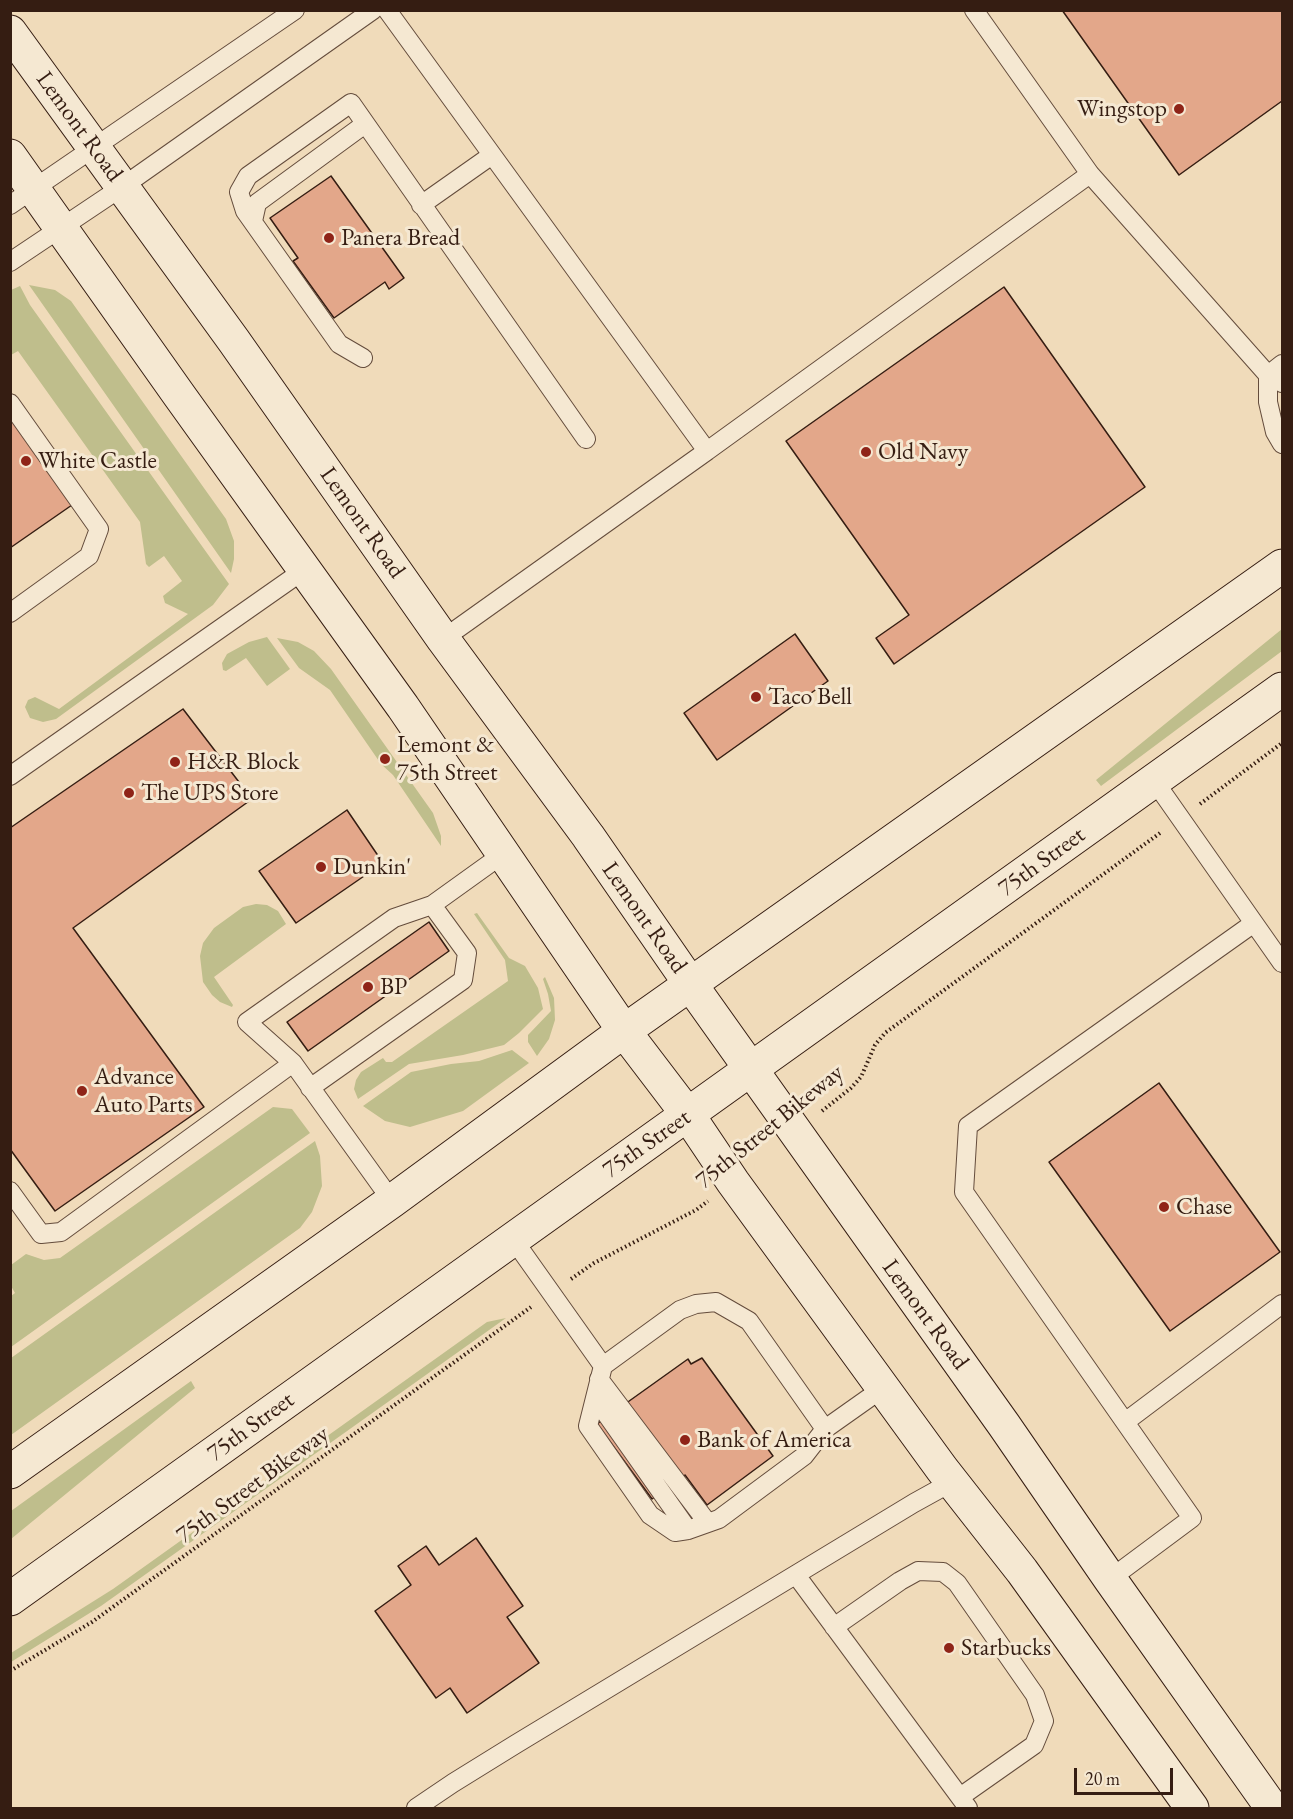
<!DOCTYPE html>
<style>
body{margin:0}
#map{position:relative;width:1293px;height:1819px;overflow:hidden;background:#f0dbba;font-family:"EB Garamond",serif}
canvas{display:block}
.frame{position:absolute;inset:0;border:12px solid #351d12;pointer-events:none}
.scale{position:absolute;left:1074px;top:1768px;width:99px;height:27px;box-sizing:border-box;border:3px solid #351d12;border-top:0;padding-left:8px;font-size:18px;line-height:21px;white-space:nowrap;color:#351d12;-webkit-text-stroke:4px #f5e8d2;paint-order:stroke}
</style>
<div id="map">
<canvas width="1293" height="1819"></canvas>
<div class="frame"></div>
<div class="scale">20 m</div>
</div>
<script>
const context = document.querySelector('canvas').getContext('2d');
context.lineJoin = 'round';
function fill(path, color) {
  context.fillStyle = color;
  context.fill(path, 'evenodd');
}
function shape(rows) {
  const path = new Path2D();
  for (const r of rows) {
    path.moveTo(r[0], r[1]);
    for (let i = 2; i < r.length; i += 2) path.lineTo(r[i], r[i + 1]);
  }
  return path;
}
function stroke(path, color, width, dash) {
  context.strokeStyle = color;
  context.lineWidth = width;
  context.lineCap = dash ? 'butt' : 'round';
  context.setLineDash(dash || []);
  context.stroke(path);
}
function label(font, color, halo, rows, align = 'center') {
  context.font = font + ' "EB Garamond",serif';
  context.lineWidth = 6;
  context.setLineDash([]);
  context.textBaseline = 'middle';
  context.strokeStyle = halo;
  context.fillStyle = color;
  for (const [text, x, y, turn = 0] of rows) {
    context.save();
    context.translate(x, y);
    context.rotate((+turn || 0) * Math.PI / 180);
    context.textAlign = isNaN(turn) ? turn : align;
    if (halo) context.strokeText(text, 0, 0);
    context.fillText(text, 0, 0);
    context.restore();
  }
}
fill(shape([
 [29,285,55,290,71,301,226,519,234,541,234,559,231,573],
 [20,286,30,305,229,584,213,605,56,719,43,722,30,718,25,707,28,700,35,697,59,709,188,614,165,603,163,596,182,581,164,556,149,567,146,564,140,522,18,351,11,355,11,290],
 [1282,629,1282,651,1101,786,1096,780],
 [267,637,290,669,267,686,246,658,226,671,223,670,222,663,227,654,249,642],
 [277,638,298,642,314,651,331,669,433,813,441,836,441,846,393,775,381,764,330,690,299,668],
 [256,904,267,905,278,911,286,924,214,977,233,1005,232,1007,220,1002,212,995,203,982,200,956,203,943,214,928,243,907],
 [477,913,509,958,525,966,538,988,543,1009,519,1033,504,1045,463,1055,409,1064,358,1099,354,1089,356,1080,361,1072,383,1058,386,1062,392,1062,508,981,505,960,474,914],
 [545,977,554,998,555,1020,549,1039,537,1056,528,1042,528,1035,551,1011,548,994,543,979],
 [512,1050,529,1063,463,1111,410,1127,385,1121,363,1106,411,1072,451,1064,479,1061],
 [273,1107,292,1109,310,1133,11,1347,11,1296,15,1293,11,1286,11,1265,26,1254,44,1260,60,1258],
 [315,1141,320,1156,322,1186,312,1212,300,1228,11,1435,11,1358],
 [506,1318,101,1606,11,1662,11,1653,113,1589,487,1322],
 [191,1381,195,1388,11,1539,11,1511]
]), '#bfbe8c');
const building = shape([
 [1062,10,1282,10,1282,101,1179,175,1062,10],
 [331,176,404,278,389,289,385,282,334,318,293,261,298,258,270,218,331,176],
 [1004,287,1145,487,894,664,876,638,909,615,786,441,1004,287],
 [10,417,72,505,10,548,10,417],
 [795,634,828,681,717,760,684,713,795,634],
 [183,709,252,799,73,928,204,1107,55,1211,10,1149,10,828,183,709],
 [347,810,383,863,296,923,259,871,347,810],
 [429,922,449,951,308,1051,287,1022,429,922],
 [1159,1083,1280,1252,1170,1331,1049,1162,1159,1083],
 [702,1358,773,1456,707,1505,685,1475,652,1499,597,1424,688,1359,691,1364,702,1358],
 [476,1538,523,1606,507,1617,539,1663,467,1713,450,1688,436,1698,375,1611,411,1585,398,1566,426,1546,439,1565,476,1538]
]);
fill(building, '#e3a78a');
stroke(building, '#351d12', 1.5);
const service = shape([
 [387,10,707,451,1090,174],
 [974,10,1090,174,1268,375,1282,383],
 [10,205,295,10],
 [421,205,492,155],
 [253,221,257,203,365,124],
 [10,262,122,187,373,10],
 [363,358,339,344,245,211,239,192,248,176,351,103,586,439],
 [1268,375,1268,402,1275,432,1282,444],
 [1268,375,1282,364],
 [10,403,99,529,89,556,10,613],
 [443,639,707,451],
 [10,776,304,570],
 [1155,782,1282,963],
 [293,1063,392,1201],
 [310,1088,463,980,467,953,432,905],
 [10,1191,41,1234,61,1232,293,1063,247,1022,394,918,432,905,503,854],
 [513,1239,603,1366,680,1310,696,1304,716,1302,749,1321,825,1429,883,1388],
 [603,1366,588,1426,650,1515,675,1532,688,1530,719,1519,804,1456,825,1429],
 [599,1379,707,1522],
 [595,1398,688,1530],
 [1125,1422,1282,1304],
 [796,1575,968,1808],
 [1110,1579,1192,1518,964,1192,968,1126,1254,923],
 [834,1627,900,1581,918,1571,943,1572,957,1583,1035,1695,1044,1721,1034,1745,960,1797],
 [416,1808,453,1783,516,1744,914,1503,952,1482]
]);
const secondary = shape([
 [10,32,234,341,443,639,588,836,691,985,1004,1425,1110,1579,1272,1808],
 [10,156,179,395,403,707,624,1031,688,1115,733,1182,942,1469,1022,1571,1192,1808],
 [10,1472,392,1201,624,1031,1282,566],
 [10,1599,1282,689]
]);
stroke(service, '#644c3c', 20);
stroke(secondary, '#351d12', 35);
stroke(shape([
 [1200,804,1282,743],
 [822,1111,851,1088,861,1077,875,1045,885,1033,1160,833],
 [571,1279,594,1263,696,1210,708,1201],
 [10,1671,92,1622,531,1307]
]), '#351d12', 4, [1.5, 3]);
stroke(service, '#f5e8d2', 18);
stroke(secondary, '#f5e8d2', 33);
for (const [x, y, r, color] of [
 [1179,109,6,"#8f2418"],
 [329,238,6,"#8f2418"],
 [866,452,6,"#8f2418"],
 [26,461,6,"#8f2418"],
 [756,697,6,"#8f2418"],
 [385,759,6,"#8f2418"],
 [175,762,6,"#8f2418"],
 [129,793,6,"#8f2418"],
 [321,867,6,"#8f2418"],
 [368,987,6,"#8f2418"],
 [82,1091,6,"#8f2418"],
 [1164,1207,6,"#8f2418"],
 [685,1440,6,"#8f2418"],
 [949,1648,6,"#8f2418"]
]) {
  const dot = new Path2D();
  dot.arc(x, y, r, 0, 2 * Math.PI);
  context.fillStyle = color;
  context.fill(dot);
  stroke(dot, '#f5e8d2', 2);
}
label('24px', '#351d12', '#f5e8d2', [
 ["Wingstop",1167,109,"right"],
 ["Panera Bread",341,238],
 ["Old Navy",878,452],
 ["White Castle",38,461],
 ["Taco Bell",768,697],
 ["Lemont &",397,745],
 ["75th Street",397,773],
 ["H&R Block",187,762],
 ["The UPS Store",141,793],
 ["Dunkin'",333,867],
 ["BP",380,987],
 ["Advance",94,1077],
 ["Auto Parts",94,1105],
 ["Chase",1176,1207],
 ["Bank of America",697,1440],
 ["Starbucks",961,1648]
], 'left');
label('24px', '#351d12', '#f5e8d2', [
 ["Lemont Road",79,127,54],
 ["Lemont Road",362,523,55],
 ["75th Street",1042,862,-36],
 ["Lemont Road",644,918,55],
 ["75th Street Bikeway",770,1127,-39],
 ["75th Street",647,1144,-35],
 ["Lemont Road",925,1315,54],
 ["75th Street",251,1427,-36],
 ["75th Street Bikeway",253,1485,-36]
]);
</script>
